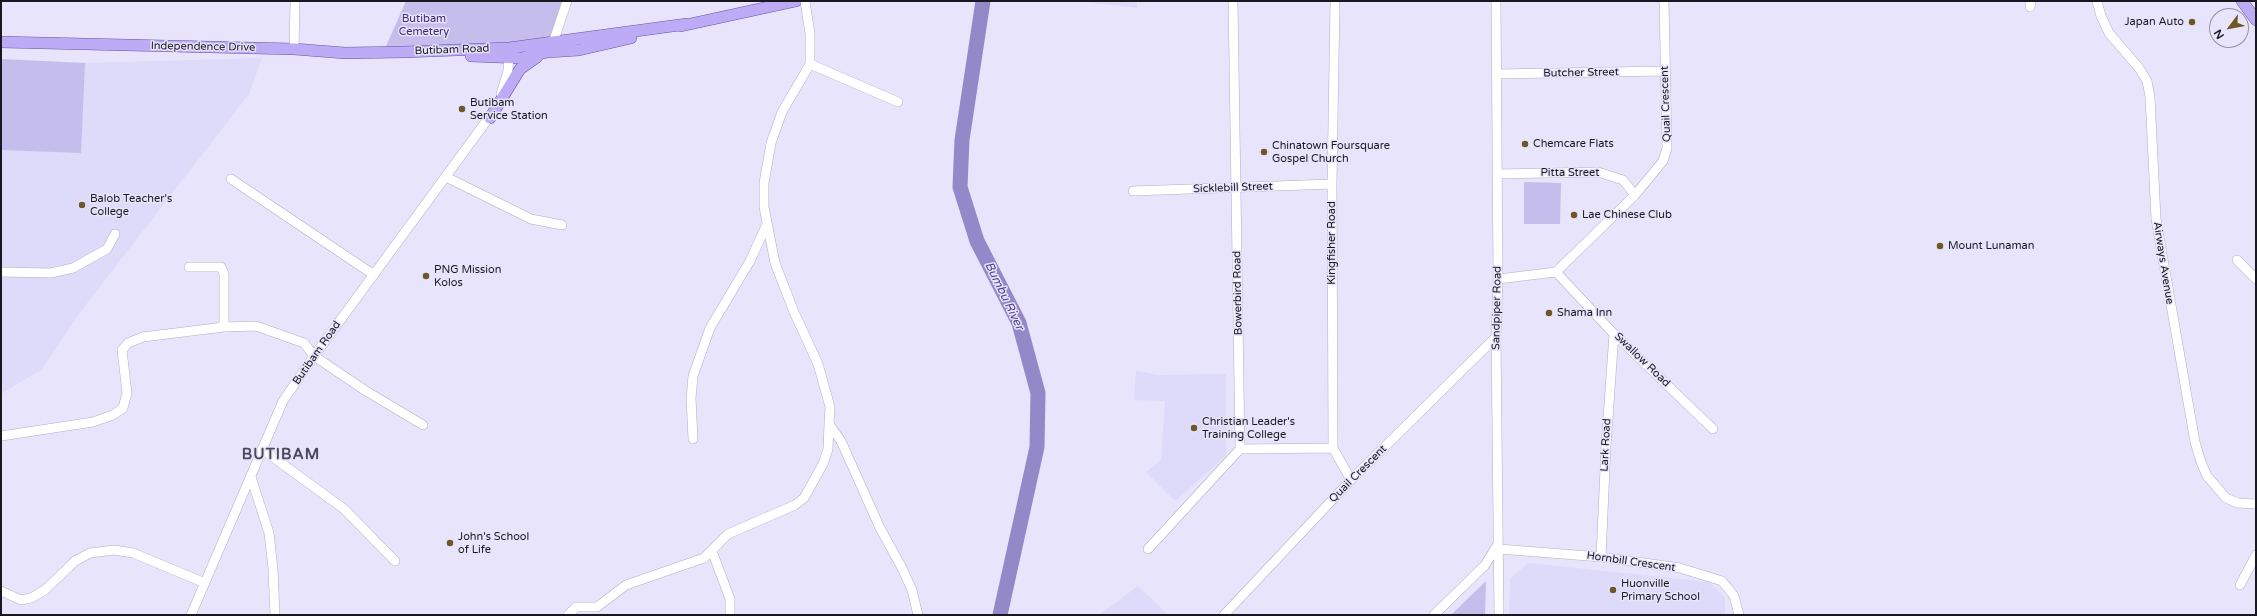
<!DOCTYPE html>
<style>
body{margin:0}
#map{position:relative;width:2257px;height:616px;overflow:hidden;background:#e7e4fb;font-family:"Varela Round",sans-serif}
canvas{display:block}
.frame{position:absolute;inset:0;border:2px solid #191820;pointer-events:none}
.north{position:absolute;left:2209px;top:8px;width:40px;height:40px;box-sizing:border-box;background:#e7e4fb;border:1px solid #9592a3;border-radius:50%;rotate:238deg;font-size:11px;font-weight:700;line-height:16px;text-align:center;color:#191820}
.north::after{content:'';display:block;margin:auto;width:14px;height:18px;background:#6f5627;clip-path:polygon(50% 0,100% 100%,50% 72%,0 100%)}
</style>
<div id="map">
<canvas width="2257" height="616"></canvas>
<div class="frame"></div>
<div class="north">N</div>
</div>
<script>
const context = document.querySelector('canvas').getContext('2d');
context.lineJoin = 'round';
function fill(path, color) {
  context.fillStyle = color;
  context.fill(path, 'evenodd');
}
function shape(rows) {
  const path = new Path2D();
  for (const r of rows) {
    path.moveTo(r[0], r[1]);
    for (let i = 2; i < r.length; i += 2) path.lineTo(r[i], r[i + 1]);
  }
  return path;
}
function stroke(path, color, width, dash) {
  context.strokeStyle = color;
  context.lineWidth = width;
  context.lineCap = dash ? 'butt' : 'round';
  context.setLineDash(dash || []);
  context.stroke(path);
}
function label(font, color, halo, rows, align = 'center') {
  context.font = font + ' "Varela Round",sans-serif';
  context.lineWidth = 3;
  context.setLineDash([]);
  context.textBaseline = 'middle';
  context.strokeStyle = halo;
  context.fillStyle = color;
  for (const [text, x, y, turn = 0] of rows) {
    context.save();
    context.translate(x, y);
    context.rotate((+turn || 0) * Math.PI / 180);
    context.textAlign = isNaN(turn) ? turn : align;
    if (halo) context.strokeText(text, 0, 0);
    context.fillText(text, 0, 0);
    context.restore();
  }
}
fill(shape([
 [1078,1,1137,1,1137,8],
 [262,58,249,94,78,315,42,369,1,394,1,59,85,63],
 [1136,371,1159,375,1226,374,1226,456,1175,501,1146,472,1161,460,1165,401,1134,400],
 [1528,563,1709,582,1725,598,1725,615,1509,615,1510,579],
 [1138,586,1168,615,1099,615]
]), '#dedaf9');
fill(shape([
 [406,1,565,1,553,43,383,53],
 [1,59,85,63,81,153,1,150],
 [1524,182,1561,183,1560,224,1524,224],
 [1486,581,1485,615,1451,615]
]), '#c5beed');
stroke(shape([
 [983,1,962,140,960,187,977,241,1019,323,1038,393,1037,447,1000,615]
]), '#9489c8', 15);
const minor = shape([
 [805,1,810,34,810,64,782,112,771,143,764,183,764,207,775,263,794,312,818,364,830,407,829,424,841,441,880,528,902,568,912,590,918,615],
 [1335,1,1332,184,1333,448,1351,480],
 [1496,1,1498,279,1496,337,1499,615],
 [2097,1,2101,16,2109,33,2139,68,2147,81,2150,97,2156,219,2195,442,2201,462,2207,476,2226,498,2238,503,2256,504],
 [2030,7,2031,1],
 [553,43,567,1],
 [294,49,295,1],
 [810,64,898,102],
 [1497,74,1665,71],
 [501,94,508,71,509,52],
 [1497,174,1598,172,1623,180,1635,195],
 [446,177,531,219,562,225],
 [231,179,374,275],
 [1133,191,1332,184],
 [2237,260,2256,279],
 [189,267,221,267,224,274,224,327],
 [1,272,51,273,73,268,107,249,115,234],
 [1556,272,1614,334,1713,429],
 [1498,279,1556,272,1635,195,1663,161,1667,148,1664,1],
 [1,436,93,422,113,415,123,408,127,393,122,350,128,343,143,337,224,327,256,326,304,343,314,356,366,391,423,425],
 [693,439,691,398,693,376,710,328,750,261,767,224],
 [262,449,344,509,395,561],
 [1240,449,1333,448],
 [251,477,269,533,273,569,275,615],
 [1148,549,1240,449,1233,1],
 [1499,549,1601,557,1680,568,1722,581,1734,596,1739,615],
 [712,551,730,599,730,615],
 [1601,557,1606,446,1614,334],
 [2240,585,2256,555],
 [1,591,21,600,31,598,45,590,75,561,90,553,114,550,133,553,205,583],
 [191,615,283,401,314,356,493,112],
 [568,615,576,607,597,607,626,585,704,558,728,534,795,505,804,498,823,464,828,449,829,424],
 [1224,615,1351,480,1496,337],
 [1434,615,1485,565,1498,544]
]);
const major = shape([
 [2242,1,2256,20],
 [681,26,796,1],
 [1,42,294,49,345,53,404,52,509,48,687,24],
 [471,56,521,58,548,52,579,50,631,38],
 [490,118,520,69,537,57]
]);
stroke(minor, '#b1aec4', 10);
stroke(major, '#6853a7', 12);
stroke(minor, '#fff', 9);
stroke(major, '#beabf6', 11);
for (const [x, y, r, color] of [
 [2192,22,4,"#6f5627"],
 [462,109,4,"#6f5627"],
 [1525,144,4,"#6f5627"],
 [1264,152,4,"#6f5627"],
 [82,205,4,"#6f5627"],
 [1574,215,4,"#6f5627"],
 [1940,246,4,"#6f5627"],
 [426,276,4,"#6f5627"],
 [1549,313,4,"#6f5627"],
 [1194,428,4,"#6f5627"],
 [450,543,4,"#6f5627"],
 [1613,590,4,"#6f5627"]
]) {
  const dot = new Path2D();
  dot.arc(x, y, r, 0, 2 * Math.PI);
  context.fillStyle = color;
  context.fill(dot);
  stroke(dot, '#e7e4fb', 1.5);
}
label('11px', '#3e2974', '#e7e4fb', [
 ["Butibam",424,19],
 ["Cemetery",424,32]
]);
label('11px', '#191820', '#e7e4fb', [
 ["Japan Auto",2184,22,"right"],
 ["Butibam",470,103],
 ["Service Station",470,116],
 ["Chemcare Flats",1533,144],
 ["Chinatown Foursquare",1272,146],
 ["Gospel Church",1272,159],
 ["Balob Teacher's",90,199],
 ["College",90,212],
 ["Lae Chinese Club",1582,215],
 ["Mount Lunaman",1948,246],
 ["PNG Mission",434,270],
 ["Kolos",434,283],
 ["Shama Inn",1557,313],
 ["Christian Leader's",1202,422],
 ["Training College",1202,435],
 ["John's School",458,537],
 ["of Life",458,550],
 ["Huonville",1621,584],
 ["Primary School",1621,597]
], 'left');
label('11px', '#191820', '#e7e4fb', [
 ["Independence Drive",203,47,1],
 ["Butibam Road",452,50,-2],
 ["Butcher Street",1581,73,-1],
 ["Quail Crescent",1666,104,-92],
 ["Pitta Street",1570,173],
 ["Sicklebill Street",1233,188,-2],
 ["Kingfisher Road",1332,243,-90],
 ["Airways Avenue",2163,263,81],
 ["Bowerbird Road",1238,293,-91],
 ["Sandpiper Road",1497,308,-89],
 ["Butibam Road",317,353,-55],
 ["Swallow Road",1642,360,44],
 ["Lark Road",1606,445,-87],
 ["Quail Crescent",1358,474,-45],
 ["Hornbill Crescent",1631,562,8]
]);
label('italic 12px', '#513e8b', '#e7e4fb', [
 ["Bumbu River",1004,296,64]
]);
context.letterSpacing = '1px';
label('bold 15px', '#4b485b', '#e7e4fb', [
 ["BUTIBAM",281,455]
]);
context.letterSpacing = '0px';
</script>
